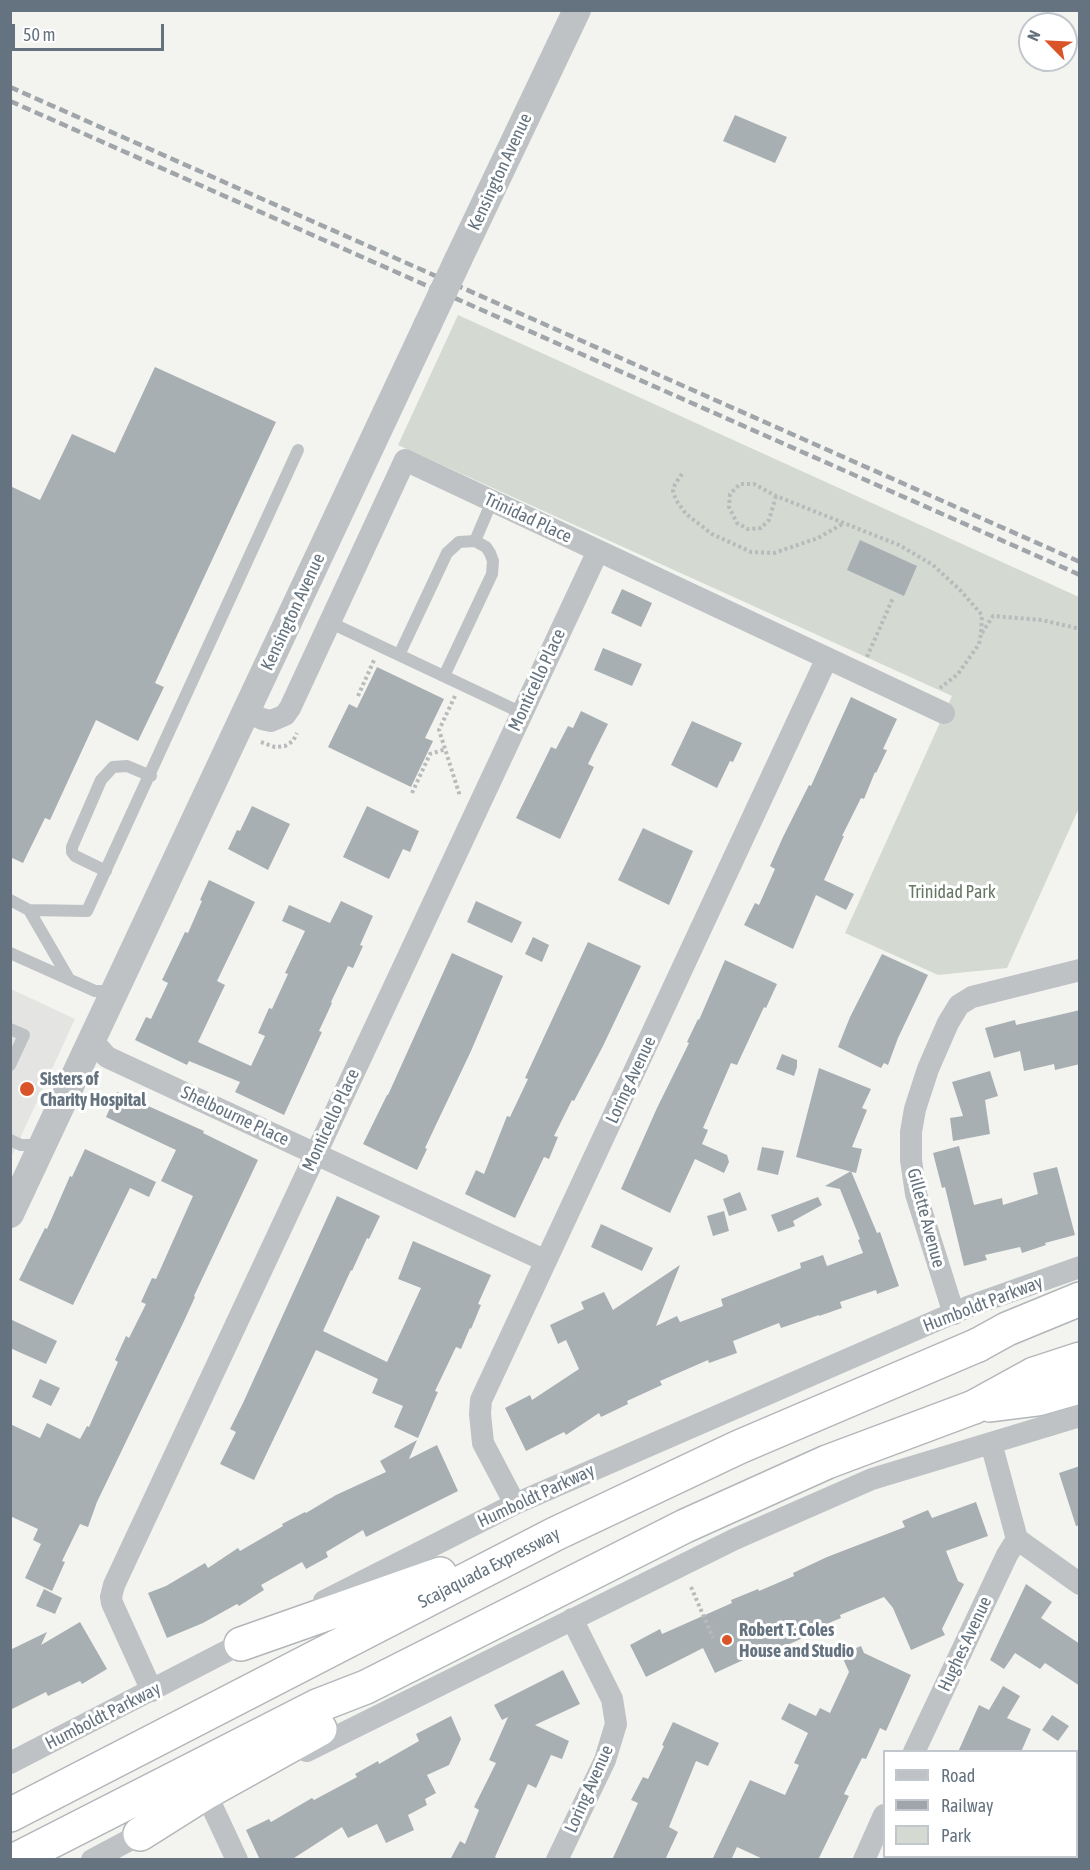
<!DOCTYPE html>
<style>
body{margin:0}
#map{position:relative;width:1090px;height:1870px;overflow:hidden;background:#f3f4ef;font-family:"Asap Condensed",sans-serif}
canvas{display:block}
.frame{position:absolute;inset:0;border:12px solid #64737f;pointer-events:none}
.legend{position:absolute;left:883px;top:1750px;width:195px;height:108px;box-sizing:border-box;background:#fff;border:2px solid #c1c7cc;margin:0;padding:8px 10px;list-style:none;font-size:18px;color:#64737f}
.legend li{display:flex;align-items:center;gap:12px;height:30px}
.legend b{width:30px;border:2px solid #c1c7cc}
.north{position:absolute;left:1018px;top:12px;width:60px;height:60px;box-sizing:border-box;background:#fff;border:2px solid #c1c7cc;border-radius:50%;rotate:294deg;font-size:16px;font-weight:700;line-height:24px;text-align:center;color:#64737f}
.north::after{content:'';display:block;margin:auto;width:21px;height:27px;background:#da5429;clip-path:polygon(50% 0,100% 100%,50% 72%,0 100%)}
.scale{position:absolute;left:12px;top:24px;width:152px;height:27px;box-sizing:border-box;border:3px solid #64737f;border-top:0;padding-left:8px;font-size:18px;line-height:21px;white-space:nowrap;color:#64737f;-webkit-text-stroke:4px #fff;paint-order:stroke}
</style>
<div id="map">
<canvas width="1090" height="1870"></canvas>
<div class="frame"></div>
<ul class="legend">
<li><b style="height:8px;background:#bec2c5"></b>Road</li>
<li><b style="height:8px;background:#a0a5aa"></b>Railway</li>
<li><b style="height:16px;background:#d4dad1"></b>Park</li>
</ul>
<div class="north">N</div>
<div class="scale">50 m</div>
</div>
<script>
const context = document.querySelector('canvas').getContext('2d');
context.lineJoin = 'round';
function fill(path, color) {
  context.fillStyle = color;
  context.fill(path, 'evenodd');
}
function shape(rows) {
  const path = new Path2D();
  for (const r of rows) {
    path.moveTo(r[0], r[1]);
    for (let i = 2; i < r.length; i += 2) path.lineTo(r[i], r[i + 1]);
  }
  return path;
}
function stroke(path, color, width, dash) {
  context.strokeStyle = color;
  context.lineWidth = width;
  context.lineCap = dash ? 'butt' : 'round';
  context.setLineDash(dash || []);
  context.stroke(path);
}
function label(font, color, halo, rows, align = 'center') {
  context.font = font + ' "Asap Condensed",sans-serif';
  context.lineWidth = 6;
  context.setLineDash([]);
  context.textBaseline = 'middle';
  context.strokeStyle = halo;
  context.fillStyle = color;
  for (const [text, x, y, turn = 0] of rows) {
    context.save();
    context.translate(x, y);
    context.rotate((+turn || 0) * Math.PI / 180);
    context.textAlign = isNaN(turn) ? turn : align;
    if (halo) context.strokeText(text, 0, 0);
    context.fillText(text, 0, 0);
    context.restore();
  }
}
fill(shape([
 [11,989,75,1019,11,1158]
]), '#e4e5e3');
fill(shape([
 [458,315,1079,597,1079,808,1007,968,938,975,845,933,952,696,398,445]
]), '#d4dad1');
fill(shape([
 [735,115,787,137,775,163,723,141],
 [155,367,276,422,155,683,164,687,138,741,96,720,50,820,45,818,23,863,10,857,10,486,40,500,72,434,115,453],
 [860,540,917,566,904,596,847,570],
 [622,589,652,603,641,627,611,613],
 [603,648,642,664,632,686,594,670],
 [377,667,444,699,425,738,433,741,411,787,328,747,349,704,357,708],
 [851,697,897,719,883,749,887,750,876,773,875,772,864,799,861,798,842,836,844,836,824,880,854,894,846,910,816,895,793,949,744,925,755,903,759,905,775,869,770,866,783,837,809,785,811,786],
 [581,711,608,724,588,764,594,767,560,839,516,818,551,747,556,749,568,726,573,728],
 [692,721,742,743,733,762,730,761,717,788,671,765],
 [252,806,290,824,268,870,228,849,237,830,240,831],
 [367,806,419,831,410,852,403,849,389,879,343,857],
 [643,828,693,851,669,905,618,880],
 [209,880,255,902,217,981,225,985,198,1042,251,1066,265,1036,258,1033,269,1008,272,1009,288,974,285,973,305,931,282,921,289,905,330,923,341,901,373,916,360,945,363,946,353,968,348,966,331,1002,332,1003,319,1031,322,1032,284,1115,235,1092,240,1082,189,1061,187,1065,135,1040,146,1017,151,1019,168,983,162,980,185,932,188,933,202,901,200,900],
 [476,901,522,922,512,943,467,922],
 [533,937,549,945,542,962,525,954],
 [588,942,641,966,603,1046,574,1101,572,1100,554,1136,558,1137,549,1159,544,1157,515,1218,465,1194,476,1170,484,1174,507,1116,510,1117,528,1079,525,1078],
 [452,953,503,976,471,1051,425,1148,427,1149,417,1170,363,1144,387,1095,388,1095],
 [882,954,928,975,898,1038,888,1065,884,1063,881,1068,838,1047,850,1017],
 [725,960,777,984,766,1008,764,1007,737,1065,731,1063,703,1128,708,1130,702,1144,727,1155,729,1162,724,1173,695,1159,670,1213,621,1189,657,1108,689,1043,687,1042,698,1019,699,1020],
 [1080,1010,1080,1064,1055,1070,1054,1064,1024,1071,1020,1051,994,1058,985,1028,1015,1020,1016,1025],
 [782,1054,797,1060,797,1067,794,1076,776,1069],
 [819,1068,871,1089,862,1108,867,1110,852,1147,862,1149,856,1173,796,1157],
 [990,1071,998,1096,985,1100,990,1134,953,1141,950,1118,963,1116,952,1082],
 [117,1092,204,1131,203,1133,258,1160,194,1296,195,1297,184,1321,97,1502,88,1527,80,1524,62,1561,65,1562,52,1591,25,1578,41,1544,33,1540,38,1529,10,1516,10,1424,40,1438,47,1423,80,1439,87,1426,89,1427,118,1362,115,1360,126,1336,129,1338,146,1304,141,1302,152,1278,156,1279,193,1196,161,1181,176,1150,106,1117],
 [959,1146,974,1205,1002,1198,1003,1205,1038,1194,1033,1173,1057,1167,1075,1235,1045,1243,1046,1245,1022,1253,1020,1247,985,1255,987,1260,964,1266,945,1187,942,1188,933,1153],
 [762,1147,784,1151,778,1175,757,1170],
 [85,1149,156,1182,149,1197,130,1188,73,1305,19,1280,45,1228,47,1229,70,1176,72,1177],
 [851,1171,877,1233,880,1232,899,1286,877,1294,876,1290,840,1302,842,1308,819,1316,819,1315,781,1328,779,1323,733,1341,737,1353,709,1363,708,1360,660,1381,662,1385,627,1401,628,1404,601,1417,599,1413,566,1435,564,1432,526,1451,505,1408,530,1395,532,1400,579,1369,566,1340,558,1344,550,1325,584,1309,581,1302,604,1292,613,1310,680,1265,656,1326,677,1316,680,1322,723,1306,721,1299,801,1268,800,1263,823,1255,827,1266,863,1253,858,1240,860,1239,840,1189,825,1186],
 [740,1192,747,1210,729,1216,723,1199],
 [337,1196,380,1216,369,1239,367,1238,352,1271,351,1270,323,1331,387,1362,421,1288,398,1279,413,1241,491,1275,478,1304,481,1305,471,1329,470,1328,461,1349,456,1347,435,1391,438,1392,418,1438,394,1427,403,1406,372,1393,378,1379,316,1350,254,1480,220,1464,236,1432,230,1429,243,1403],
 [818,1197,822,1205,793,1221,795,1226,778,1232,771,1215],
 [724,1211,729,1231,713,1236,707,1216],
 [601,1224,653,1248,642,1271,591,1247],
 [10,1319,57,1341,46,1364,10,1348],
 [40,1379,60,1388,51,1406,32,1397],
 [417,1440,409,1459,437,1445,458,1491,366,1537,363,1530,326,1552,328,1557,306,1569,302,1562,261,1585,264,1590,239,1606,237,1604,203,1623,167,1638,148,1593,166,1586,205,1563,208,1568,238,1548,240,1551,283,1526,282,1524,305,1512,306,1513,336,1495,386,1472,380,1461],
 [1080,1466,1080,1525,1076,1526,1059,1473],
 [976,1502,988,1536,946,1551,958,1581,964,1584,942,1629,945,1635,911,1650,893,1608,884,1597,840,1615,841,1618,812,1630,814,1633,783,1647,756,1659,754,1655,715,1673,703,1648,646,1677,630,1645,660,1629,662,1634,732,1603,731,1600,758,1589,759,1591,794,1576,793,1573,827,1557,905,1527,902,1521,928,1510,932,1518],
 [1026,1584,1052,1602,1041,1618,1080,1644,1080,1686,1045,1663,1040,1669,1015,1653,1004,1669,990,1660],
 [44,1589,62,1598,55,1614,36,1606],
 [80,1622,107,1669,82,1684,80,1681,48,1696,46,1692,10,1710,10,1650,47,1632,41,1645],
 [861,1646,864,1653,911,1675,886,1731,880,1728,866,1759,862,1758,844,1794,849,1796,818,1860,765,1860,737,1847,731,1860,712,1860,750,1780,785,1795,799,1765,794,1763,808,1733,781,1719,789,1703,816,1716,820,1708,830,1713,849,1672,841,1654],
 [563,1670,580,1704,535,1725,569,1741,562,1759,551,1755,536,1788,528,1784,495,1857,499,1860,450,1860,460,1841,465,1844,479,1810,474,1807,496,1763,489,1760,508,1717,502,1720,494,1705],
 [1003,1686,1020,1696,1007,1718,1031,1729,1021,1752,958,1752,979,1705,989,1710],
 [1052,1715,1069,1726,1058,1741,1042,1730],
 [451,1716,461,1739,449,1765,427,1775,436,1793,425,1799,427,1805,408,1815,414,1830,386,1843,377,1824,348,1838,342,1827,291,1860,260,1860,246,1830,269,1819,271,1822,312,1798,314,1800,357,1777,355,1774,378,1761,379,1764,419,1741,416,1734],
 [673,1722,719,1743,708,1766,696,1761,669,1827,678,1832,665,1860,612,1860,638,1803,631,1800,643,1777,648,1779,664,1746,662,1745]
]), '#a8afb3');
const trunk = shape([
 [241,1644,440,1574],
 [10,1815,555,1534,739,1447,978,1345],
 [140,1834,205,1793,320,1729],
 [15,1860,317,1706,366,1687,685,1526,827,1462,974,1407]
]);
const motorway = shape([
 [978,1345,1007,1329,1080,1299],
 [990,1405,1038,1399,1080,1387],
 [974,1407,1034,1374,1080,1359]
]);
stroke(trunk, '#b3b6b9', 36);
stroke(motorway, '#b3b6b9', 36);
stroke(shape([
 [682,474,675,484,673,491,676,500,686,514,712,534,751,552,774,553,818,538,844,523],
 [776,496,769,520,761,528,748,529,737,523,729,507,730,494,740,484,754,484,776,496,899,545,933,565,960,590,982,615,981,634,979,644,958,674,940,688],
 [982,633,993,616,1042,620,1080,629],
 [867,657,893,598],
 [358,696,375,658],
 [455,696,439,730,460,796],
 [261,742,275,747,285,746,293,741,297,733],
 [412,793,430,754,446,749],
 [691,1587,713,1638]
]), '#b8babc', 4, [3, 3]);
stroke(shape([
 [475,541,492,501],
 [329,622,522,713],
 [399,655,447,553,459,542,475,541,486,547,490,553,493,561,492,574,444,676],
 [106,871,75,856,72,852,72,847,101,780,113,767,127,766,151,776],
 [10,900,29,910,69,979],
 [29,910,87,911,298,450],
 [10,953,95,991,114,991],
 [10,1029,24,1035,10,1065],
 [10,1140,21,1145,42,1145]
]), '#bec2c5', 12);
stroke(shape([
 [246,711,262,719,271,721,285,715,290,708,405,460,944,713],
 [92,1040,107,1057,546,1261],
 [954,1314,916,1194,911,1160,911,1132,915,1109,928,1069,948,1023,959,1005,972,997,1080,970],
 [991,1443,1017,1539],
 [515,1504,483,1443,480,1414,481,1400,827,658],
 [1017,1539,1080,1584],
 [324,1601,515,1504,970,1306,1080,1267],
 [152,1691,112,1603,111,1597,114,1585,598,551],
 [307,1751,735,1539,872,1479,1080,1416],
 [914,1752,1007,1555,1017,1539],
 [10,1763,252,1638],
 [209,1800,237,1860],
 [92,1860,154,1827],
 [557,1860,605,1760,616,1724,612,1699,572,1619],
 [864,1860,884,1815]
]), '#bec2c5', 22);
stroke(shape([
 [458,260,577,10],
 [10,1214,427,326]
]), '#bec2c5', 28);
stroke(trunk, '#fff', 33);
stroke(motorway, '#fff', 33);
stroke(shape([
 [10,87,1080,562],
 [10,101,1080,575]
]), '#a0a5aa', 4.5, [9, 4.5]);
stroke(shape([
 [427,326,458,260]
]), '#bec2c5', 28);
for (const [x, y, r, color] of [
 [27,1089,8,"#da5429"],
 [727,1640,6,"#da5429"]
]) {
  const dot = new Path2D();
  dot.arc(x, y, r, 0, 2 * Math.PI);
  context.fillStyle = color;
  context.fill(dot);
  stroke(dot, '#fff', 2);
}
label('18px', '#64737f', '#fff', [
 ["Kensington Avenue",500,172,-65],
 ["Trinidad Place",528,518,25],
 ["Kensington Avenue",293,612,-65],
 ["Monticello Place",537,680,-65],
 ["Loring Avenue",631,1080,-65],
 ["Shelbourne Place",235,1116,25],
 ["Monticello Place",331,1120,-65],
 ["Gillette Avenue",926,1218,75],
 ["Humboldt Parkway",983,1304,-21],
 ["Humboldt Parkway",536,1496,-25],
 ["Scajaquada Expressway",489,1568,-27],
 ["Hughes Avenue",965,1644,-65],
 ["Humboldt Parkway",103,1716,-27],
 ["Loring Avenue",589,1789,-66]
]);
label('18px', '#667762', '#fff', [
 ["Trinidad Park",952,892]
]);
label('bold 18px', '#64737f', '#fff', [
 ["Sisters of",40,1079],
 ["Charity Hospital",40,1100],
 ["Robert T. Coles",739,1630],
 ["House and Studio",739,1651]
], 'left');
</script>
